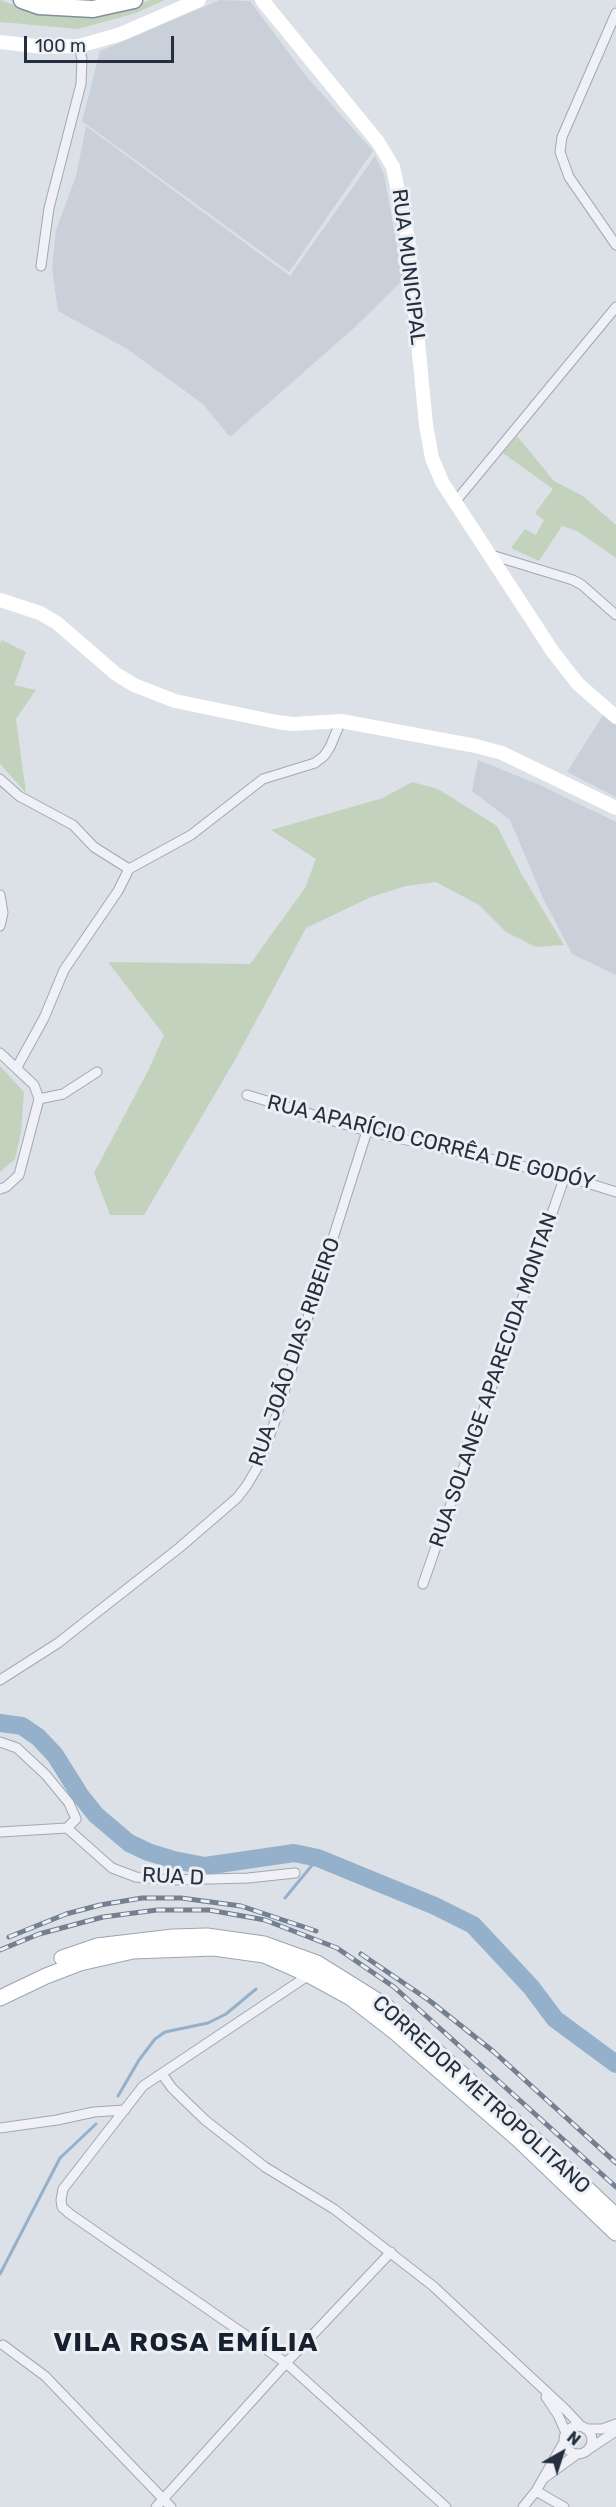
<!DOCTYPE html>
<meta charset="utf-8">
<style>
body{margin:0}
#map{position:relative;width:616px;height:2507px;overflow:hidden;background:#dce1e7;font-family:Rubik,sans-serif}
canvas{display:block}
.north{position:absolute;left:532px;top:2423px;width:60px;height:60px;-webkit-text-stroke:4px #ebf0f5;paint-order:stroke;rotate:39deg;font-size:16px;font-weight:700;line-height:24px;text-align:center;color:#252f3f}
.north::after{content:'';display:block;margin:auto;width:21px;height:27px;background:#252f3f;clip-path:polygon(50% 0,100% 100%,50% 72%,0 100%)}
.scale{position:absolute;left:24px;top:36px;width:150px;height:27px;box-sizing:border-box;border:3px solid #252f3f;border-top:0;padding-left:8px;font-size:18px;line-height:21px;white-space:nowrap;color:#252f3f;-webkit-text-stroke:4px #ebf0f5;paint-order:stroke}
</style>
<div id="map">
<canvas width="616" height="2507"></canvas>
<div class="north">N</div>
<div class="scale">100 m</div>
</div>
<script>
const context = document.querySelector('canvas').getContext('2d');
context.lineJoin = 'round';
function fill(path, color) {
  context.fillStyle = color;
  context.fill(path, 'evenodd');
}
function shape(rows) {
  const path = new Path2D();
  for (const r of rows) {
    if (r.length === 3) {
      path.moveTo(r[0] + r[2], r[1]);
      path.arc(r[0], r[1], r[2], 0, 2 * Math.PI);
      continue;
    }
    path.moveTo(r[0], r[1]);
    for (let i = 2; i < r.length; i += 2) path.lineTo(r[i], r[i + 1]);
  }
  return path;
}
function stroke(path, color, width, dash) {
  context.strokeStyle = color;
  context.lineWidth = width;
  context.lineCap = dash ? 'butt' : 'round';
  context.setLineDash(dash || []);
  context.stroke(path);
}
function label(font, color, halo, rows, align = 'center') {
  context.font = font + ' Rubik,sans-serif';
  context.lineWidth = 6;
  context.setLineDash([]);
  context.textBaseline = 'middle';
  context.strokeStyle = halo;
  context.fillStyle = color;
  for (const [text, x, y, turn = 0] of rows) {
    context.save();
    context.translate(x, y);
    context.rotate((+turn || 0) * Math.PI / 180);
    context.textAlign = isNaN(turn) ? turn : align;
    if (halo) context.strokeText(text, 0, 0);
    context.fillText(text, 0, 0);
    context.restore();
  }
}
fill(shape([
 [220,0,250,1,306,76,373,151,289,272,82,121,100,51],
 [86,126,290,276,375,156,384,174,403,280,354,328,230,437,203,404,127,349,58,311,52,267,56,230,76,176],
 [603,715,616,725,616,797,567,772],
 [478,760,540,785,616,822,616,975,572,954,543,898,510,820,472,791]
]), '#cad0da');
fill(shape([
 [0,0,25,9,79,17,133,7,150,0,165,0,136,13,78,29,0,22],
 [517,436,554,481,583,496,616,525,616,558,577,531,562,526,539,561,511,548,525,529,536,535,544,520,535,513,553,489,503,453],
 [2,640,26,652,14,685,36,690,16,719,26,793,0,764,0,643],
 [412,782,438,789,497,826,521,873,564,945,536,947,506,932,479,905,436,882,406,886,371,897,306,928,235,1060,144,1215,110,1215,94,1173,148,1071,164,1035,108,962,250,964,305,888,316,859,271,830,383,798],
 [0,1066,24,1092,21,1132,15,1159,0,1172]
]), '#c3d2bc');
stroke(shape([
 [285,1898,318,1858],
 [118,2096,139,2060,155,2039,165,2032,208,2023,226,2014,256,1989],
 [0,2274,60,2158,96,2124]
]), '#94b0cb', 3);
stroke(shape([
 [0,1723,22,1726,38,1737,55,1755,80,1795,96,1815,129,1843,148,1852,174,1860,205,1866,294,1853,318,1858,435,1906,473,1925,531,1987,555,2019,616,2064]
]), '#94b0cb', 18);
const street = shape([
 [616,13,562,137,560,152,569,177,616,245],
 [41,266,49,208,81,84,82,59,79,46],
 [455,502,616,307],
 [488,554,573,580,582,585,616,615],
 [0,779,19,796,73,825,94,847,129,869],
 [129,869,191,835,263,779,315,763,324,756,330,747,341,721],
 [0,895,3,913,0,926],
 [0,1053,34,1085,39,1099,19,1175,6,1187,0,1189],
 [17,1067,44,1018,64,970,118,891,129,869],
 [247,1095,367,1131,565,1176,616,1192],
 [39,1099,63,1094,97,1072],
 [423,1584,565,1176],
 [0,1680,58,1643,179,1548,237,1498,247,1485,257,1468,274,1424,367,1131],
 [0,1742,17,1748,46,1775,69,1803,76,1819,67,1828],
 [67,1828,112,1868,136,1877,171,1880,248,1878,295,1873],
 [0,1832,67,1828],
 [309,1975,143,2086,63,2189,61,2200,62,2207,70,2214,286,2363,446,2507],
 [162,2074,172,2088,205,2120,265,2167,334,2209,433,2286,565,2409,582,2427],
 [0,2128,57,2120,94,2112,125,2110],
 [3,2345,45,2376,171,2507],
 [546,2397,558,2415,566,2433],
 [578,2440,14],
 [586,2429,602,2429,616,2424],
 [589,2449,616,2431],
 [544,2478,577,2454],
 [536,2491,564,2507],
 [156,2507,286,2363,391,2252],
 [523,2507,536,2491,564,2442]
]);
const primary = shape([
 [62,1958,97,1946,173,1937,207,1936,264,1944,317,1963,386,2006,528,2133,616,2216],
 [0,1998,46,1976,80,1963,133,1951,214,1948,264,1955,309,1975,351,1998,395,2032,519,2140,616,2233]
]);
const highway = shape([
 [22,0,39,6,93,9,134,0]
]);
stroke(street, '#a1a8b1', 11);
stroke(primary, '#9aa5b4', 17);
stroke(highway, '#828f9f', 19);
stroke(street, '#eff1f6', 9);
stroke(shape([
 [262,0,378,142,393,167,408,239,426,425,432,458,442,482,553,652,578,684,616,717],
 [0,42,43,47,79,46,121,34,199,0],
 [0,600,40,613,57,623,116,674,134,685,175,701,277,722,293,724,341,721,476,746,502,753,616,808]
]), '#fff', 14);
stroke(primary, '#fff', 15);
stroke(highway, '#fff', 16);
const rail = shape([
 [9,1937,66,1914,100,1905,142,1898,181,1898,241,1906,316,1931],
 [0,1950,39,1934,103,1917,157,1910,209,1910,265,1920,337,1948,394,1987,616,2187],
 [361,1954,430,2001,494,2052,616,2163]
]);
stroke(rail, '#748092', 5);
stroke(rail, '#ebf0f5', 3, [9]);
label('21px', '#252f3f', '#ebf0f5', [
 ["RUA MUNICIPAL",408,267,83],
 ["RUA APARÍCIO CORRÊA DE GODÓY",431,1143,14],
 ["RUA JOÃO DIAS RIBEIRO",295,1352,-71],
 ["RUA SOLANGE APARECIDA MONTAN",494,1380,-71],
 ["RUA D",173,1877,3],
 ["CORREDOR METROPOLITANO",481,2095,42]
]);
context.letterSpacing = '1.5px';
label('bold 27px', '#17202f', '#ebf0f5', [
 ["VILA ROSA EMÍLIA",186,2343]
]);
context.letterSpacing = '0px';
</script>
